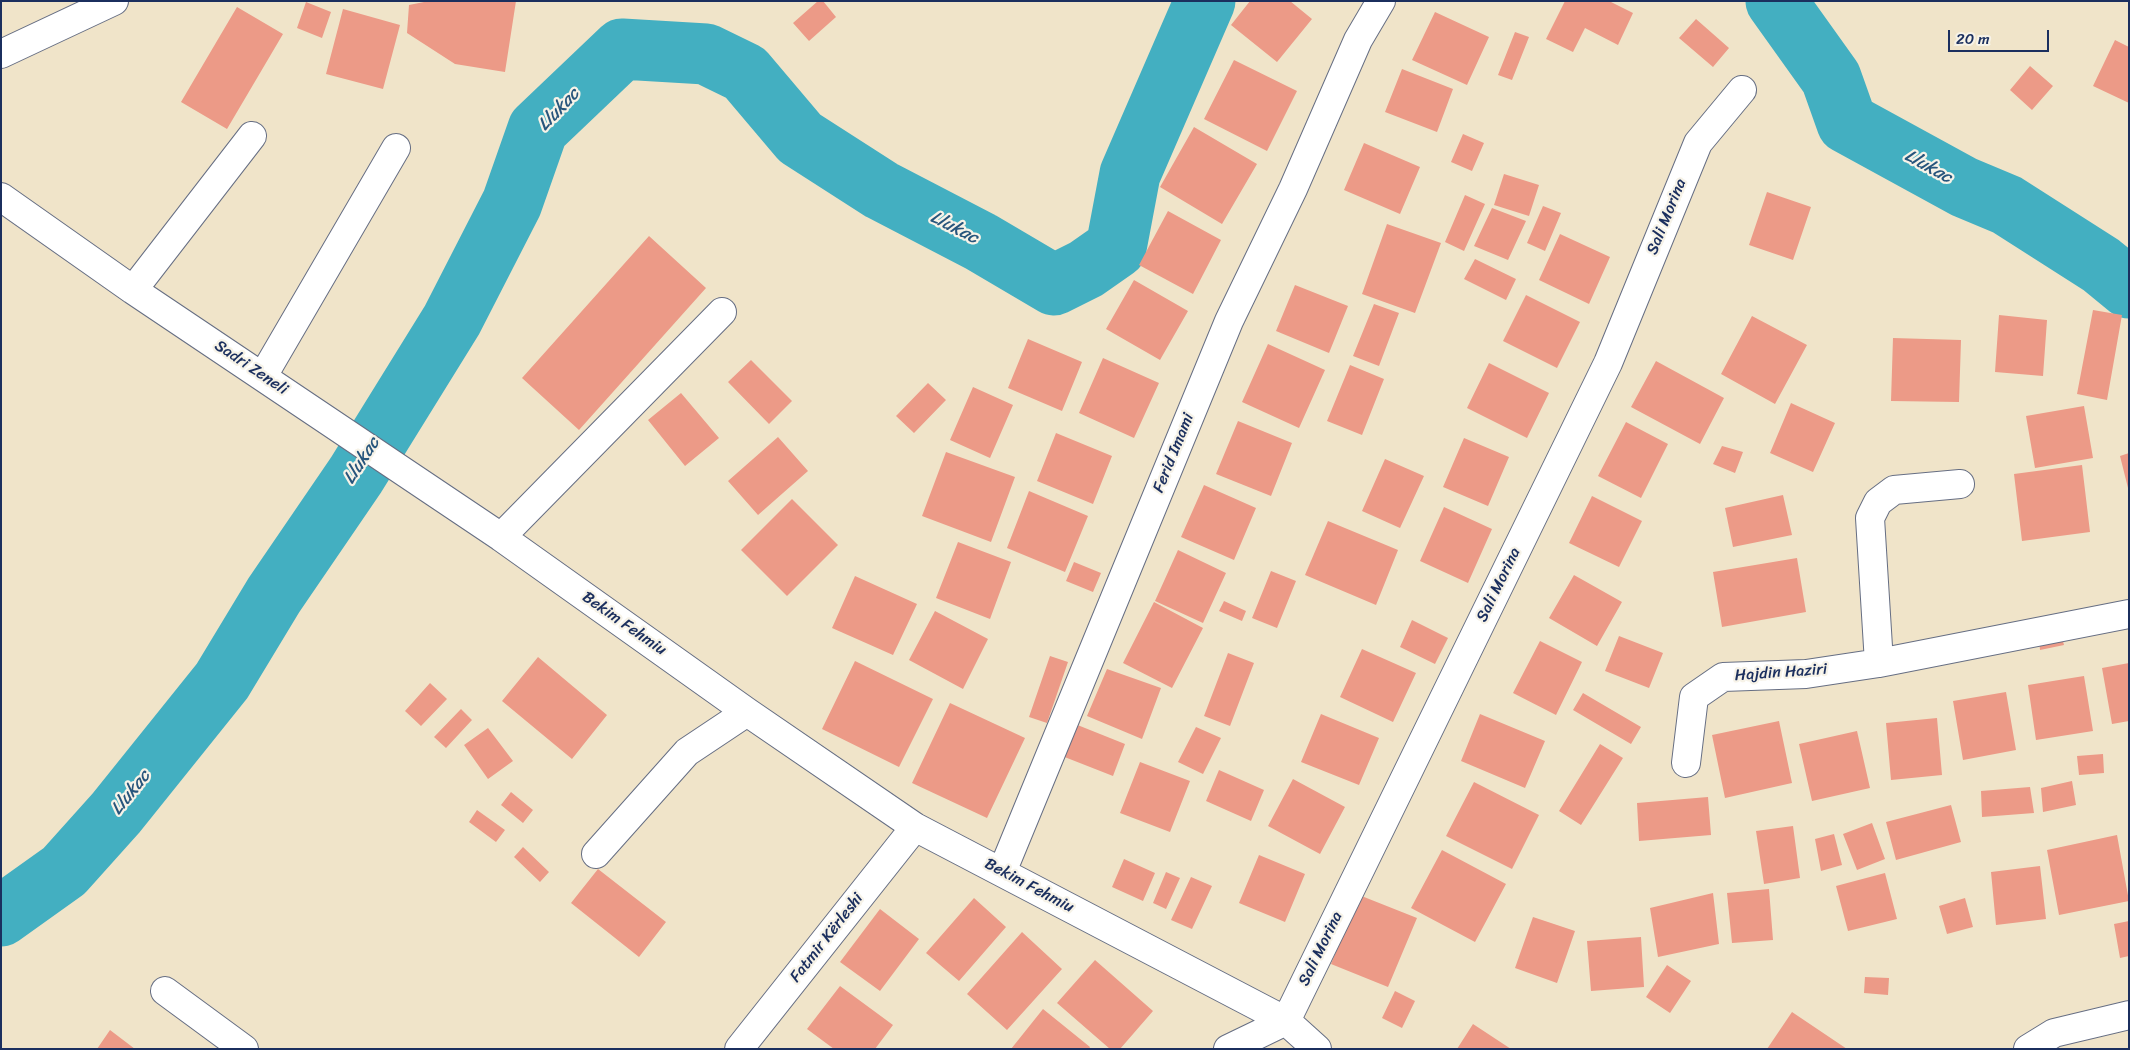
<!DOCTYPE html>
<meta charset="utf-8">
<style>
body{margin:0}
#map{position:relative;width:2130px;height:1050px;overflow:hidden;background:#f0e4c9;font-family:Sriracha,sans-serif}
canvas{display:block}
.frame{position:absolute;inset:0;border:2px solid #1b2f5e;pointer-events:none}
.scale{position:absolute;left:1948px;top:30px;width:101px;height:22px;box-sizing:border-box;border:2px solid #1b2f5e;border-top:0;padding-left:6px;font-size:15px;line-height:18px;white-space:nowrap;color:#1b2f5e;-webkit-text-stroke:4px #f7f3e8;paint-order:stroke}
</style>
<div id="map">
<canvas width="2130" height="1050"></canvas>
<div class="frame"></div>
<div class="scale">20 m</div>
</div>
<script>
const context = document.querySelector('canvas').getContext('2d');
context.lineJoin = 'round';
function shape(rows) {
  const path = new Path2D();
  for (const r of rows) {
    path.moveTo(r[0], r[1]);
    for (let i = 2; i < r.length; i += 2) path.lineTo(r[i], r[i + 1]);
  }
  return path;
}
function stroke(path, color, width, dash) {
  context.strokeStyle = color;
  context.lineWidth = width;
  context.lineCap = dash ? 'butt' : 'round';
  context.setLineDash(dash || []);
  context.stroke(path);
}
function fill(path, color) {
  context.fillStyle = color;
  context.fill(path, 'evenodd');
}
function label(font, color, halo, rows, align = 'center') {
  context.font = font + ' Sriracha,sans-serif';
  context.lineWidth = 4.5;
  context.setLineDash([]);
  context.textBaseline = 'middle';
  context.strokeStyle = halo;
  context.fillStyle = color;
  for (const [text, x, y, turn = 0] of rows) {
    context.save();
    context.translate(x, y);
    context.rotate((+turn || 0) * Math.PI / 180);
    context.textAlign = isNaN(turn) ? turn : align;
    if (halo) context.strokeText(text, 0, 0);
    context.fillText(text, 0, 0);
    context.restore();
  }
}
stroke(shape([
 [1776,1,1831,78,1847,123,1964,187,2007,205,2101,265,2129,288],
 [1,916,64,871,116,813,222,681,274,595,356,475,452,320,512,203,538,129,622,49,706,54,745,73,800,138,881,190,981,242,1054,285,1086,269,1116,248,1130,174,1205,1]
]), '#43afc1', 61);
fill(shape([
 [429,1,516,1,505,72,455,64,407,33,409,5],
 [818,1,823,1,836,17,809,41,793,23],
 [1250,1,1290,1,1312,19,1277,62,1231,25],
 [1565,1,1609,1,1633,13,1618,45,1585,28,1573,52,1546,39],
 [306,2,331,12,322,38,297,28],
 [237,7,283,34,227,129,181,102],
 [343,9,400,25,383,89,326,74],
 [1435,12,1489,37,1467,85,1412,60],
 [1696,19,1729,48,1713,67,1679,38],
 [1515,32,1529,37,1512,80,1498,75],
 [2115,40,2129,47,2129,103,2093,86],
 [1234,60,1297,91,1267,151,1204,119],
 [2030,66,2053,86,2032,110,2010,90],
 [1402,69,1453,89,1437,132,1385,112],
 [1194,127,1257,164,1222,224,1160,187],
 [1463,134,1484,143,1472,171,1451,162],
 [1364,143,1420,167,1400,214,1344,190],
 [1504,174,1539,185,1529,216,1494,205],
 [1767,192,1811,207,1793,260,1749,245],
 [1465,195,1485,204,1464,251,1445,242],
 [1543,206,1561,213,1545,251,1527,243],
 [1492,208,1526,221,1508,260,1474,246],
 [1168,211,1221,240,1193,294,1139,265],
 [1387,224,1441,243,1415,313,1362,294],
 [1560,234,1610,257,1589,304,1539,280],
 [649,236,706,288,579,430,522,378],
 [1475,259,1516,279,1506,300,1464,279],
 [1134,280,1188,311,1160,360,1106,329],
 [1295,285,1348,306,1329,353,1276,331],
 [1526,295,1580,322,1557,368,1503,341],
 [1374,304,1399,313,1379,366,1353,356],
 [2093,310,2122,315,2107,400,2077,394],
 [1999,315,2047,320,2043,376,1995,372],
 [1752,316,1807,345,1775,404,1721,374],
 [1893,338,1961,340,1959,402,1891,401],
 [1028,339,1082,362,1062,411,1008,388],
 [1268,344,1325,370,1299,428,1242,402],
 [1103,358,1159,383,1134,438,1079,413],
 [751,360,792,401,769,424,728,382],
 [1656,361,1724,398,1700,444,1631,407],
 [1489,363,1549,393,1527,438,1467,408],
 [1350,365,1384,379,1362,435,1327,421],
 [928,383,946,400,914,433,896,416],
 [973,387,1013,405,990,458,950,440],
 [681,393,719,438,685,466,648,420],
 [1791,403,1835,423,1813,472,1770,453],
 [2084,406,2093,458,2035,468,2026,416],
 [1238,421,1292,443,1271,496,1216,474],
 [1626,422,1668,444,1641,498,1598,476],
 [1056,433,1112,456,1093,504,1037,481],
 [778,437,808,471,758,515,728,481],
 [1464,438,1509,457,1488,506,1443,487],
 [1722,446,1743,452,1735,473,1713,464],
 [946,452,1015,477,991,542,922,516],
 [2129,453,2129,488,2128,488,2120,456],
 [1385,459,1424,476,1400,528,1362,511],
 [2082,465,2090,532,2022,541,2014,474],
 [1204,485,1256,508,1234,560,1181,537],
 [1029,491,1088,516,1065,572,1007,548],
 [1783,495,1792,535,1733,547,1725,508],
 [1592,496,1642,521,1619,567,1569,543],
 [792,499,838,545,787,596,741,550],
 [1444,507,1492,529,1468,583,1420,561],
 [1328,521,1398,550,1376,605,1305,575],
 [958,542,1011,562,990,619,936,598],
 [1178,550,1226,573,1203,623,1155,601],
 [1797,558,1806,612,1722,627,1713,572],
 [1074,562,1101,573,1093,592,1066,581],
 [1271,571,1296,581,1277,628,1252,618],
 [1574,575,1622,602,1597,646,1549,618],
 [855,576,917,604,893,655,832,628],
 [1224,601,1246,611,1242,621,1219,611],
 [1154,602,1203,628,1172,688,1123,663],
 [935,611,988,639,963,689,909,660],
 [1412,620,1448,638,1435,664,1400,647],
 [2061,634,2064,645,2040,650,2039,639],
 [1619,636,1663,653,1649,688,1605,671],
 [1540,641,1582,662,1556,715,1513,693],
 [1362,649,1416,673,1393,722,1340,697],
 [1228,653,1254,663,1230,726,1204,716],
 [1050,656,1068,662,1047,723,1029,717],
 [538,657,607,715,572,759,502,701],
 [855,661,933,699,899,767,822,729],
 [2129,663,2129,721,2112,724,2102,668],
 [1107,669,1161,688,1142,739,1087,716],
 [2084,676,2093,731,2036,740,2028,685],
 [430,683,447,699,421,726,405,711],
 [2006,692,2016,750,1963,760,1953,701],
 [1583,693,1641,727,1631,744,1573,710],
 [950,703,1025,738,987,818,912,783],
 [461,709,472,720,446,748,434,737],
 [1321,714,1379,738,1359,785,1301,762],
 [1480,714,1545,741,1525,788,1461,761],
 [1937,718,1942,775,1891,780,1886,723],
 [1779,721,1792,783,1725,798,1712,735],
 [1075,724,1125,744,1113,776,1062,756],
 [1196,727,1221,738,1203,774,1178,762],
 [488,728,513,761,488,779,464,745],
 [1857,731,1870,788,1812,801,1799,744],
 [1600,744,1623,758,1581,825,1559,811],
 [2103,754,2104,773,2079,775,2077,756],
 [1140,762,1190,781,1170,832,1120,813],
 [1219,770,1264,790,1251,821,1206,801],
 [1293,779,1345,807,1320,854,1268,826],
 [2072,781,2076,805,2043,812,2041,788],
 [1474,782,1539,815,1512,869,1446,836],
 [2030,787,2034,813,1982,817,1981,791],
 [511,792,533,810,523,823,501,805],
 [1708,797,1711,835,1639,841,1637,803],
 [1951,805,1961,842,1896,860,1886,822],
 [477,810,505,830,496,842,469,822],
 [1872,823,1885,859,1857,870,1843,834],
 [1793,826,1800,878,1764,884,1756,831],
 [1834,834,1842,865,1821,871,1815,839],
 [2117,835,2129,901,2059,915,2047,850],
 [523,847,549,872,540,882,514,857],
 [1442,850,1506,884,1475,942,1411,908],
 [1259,855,1305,874,1285,922,1239,903],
 [1124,859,1155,873,1143,901,1112,887],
 [2040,866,2046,919,1996,925,1991,872],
 [598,869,666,922,639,957,571,903],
 [1166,872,1180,878,1166,909,1153,903],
 [1885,873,1897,919,1848,931,1836,886],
 [1191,877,1212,886,1192,929,1171,920],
 [1769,889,1773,940,1732,943,1727,893],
 [1713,893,1719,944,1658,957,1650,908],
 [1359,895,1417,918,1388,987,1331,964],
 [974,898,1006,927,959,981,926,953],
 [1965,898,1973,927,1947,934,1939,906],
 [880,909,919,939,880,991,840,962],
 [1533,917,1575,931,1557,983,1515,968],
 [2129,921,2129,956,2120,958,2114,924],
 [1022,932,1062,969,1007,1030,967,994],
 [1641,937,1644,987,1591,991,1587,941],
 [1095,960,1153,1011,1120,1049,1110,1049,1057,1003],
 [1667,965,1691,981,1670,1013,1646,997],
 [1865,977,1889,978,1888,995,1864,993],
 [840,986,893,1025,875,1049,834,1049,807,1029],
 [1395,991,1415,1001,1402,1028,1382,1018],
 [1043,1009,1090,1047,1089,1049,1011,1049],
 [1792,1012,1847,1049,1767,1049],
 [1473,1024,1511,1049,1457,1049],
 [110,1030,135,1049,97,1049]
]), '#ec9a87');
const minor = shape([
 [1,54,114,1],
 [1,197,133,290,501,537,747,712,915,827,1286,1021,1317,1049],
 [133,290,252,136],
 [263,376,396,148],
 [1960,484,1894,490,1878,502,1870,518,1879,663,2129,614],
 [501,537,722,312],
 [1686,763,1694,697,1723,677,1806,674,1879,663],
 [596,854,687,752,747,712],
 [1002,872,1229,321,1293,189,1358,40,1381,1],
 [165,991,244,1049],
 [739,1049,915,827],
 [1228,1049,1286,1021,1608,363,1698,143,1742,90],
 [2028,1049,2054,1033,2129,1015]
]);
stroke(minor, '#666e83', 30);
stroke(minor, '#fff', 28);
label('16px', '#1b2f5e', '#f7f3e8', [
 ["Sali Morina",1667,217,-68],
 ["Sadri Zeneli",251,368,34],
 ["Ferid Imami",1174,453,-68],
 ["Sali Morina",1499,585,-64],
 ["Bekim Fehmiu",624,624,35],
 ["Hajdin Haziri",1781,673,-4],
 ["Bekim Fehmiu",1029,886,28],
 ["Fatmir Kërleshi",827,938,-52],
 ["Sali Morina",1321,949,-64]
]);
label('italic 18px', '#27557c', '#f7f3e8', [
 ["Llukac",559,110,-46],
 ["Llukac",1928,167,29],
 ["Llukac",954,228,27],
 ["Llukac",362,461,-57],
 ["Llukac",131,793,-51]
]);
</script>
